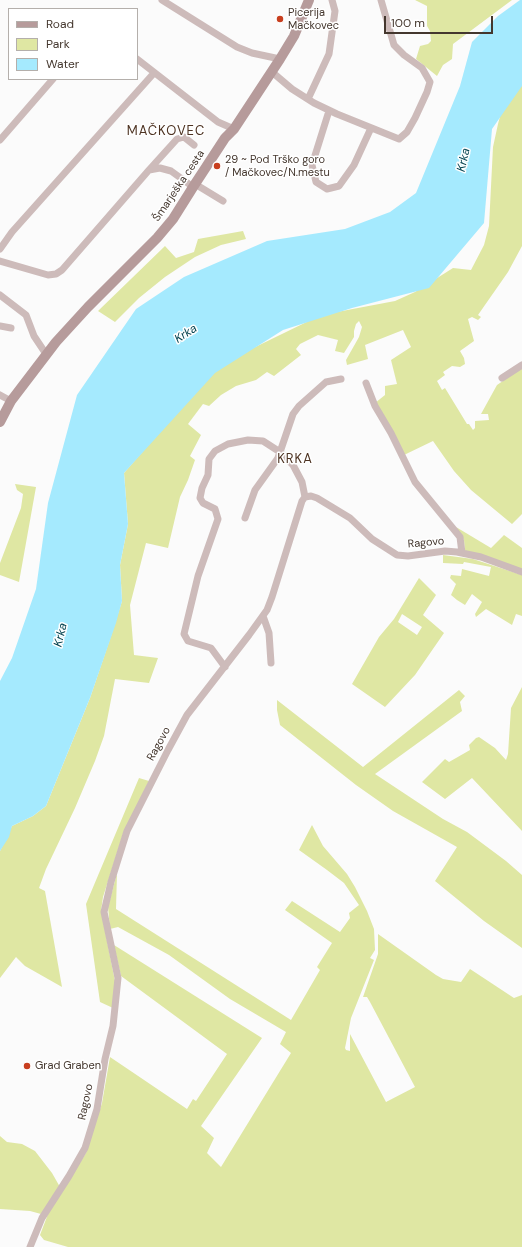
<!DOCTYPE html>
<meta charset="utf-8">
<style>
body{margin:0}
#map{position:relative;width:522px;height:1247px;overflow:hidden;background:#fbfbfb;font-family:"DM Sans",sans-serif}
canvas{display:block}
.legend{position:absolute;left:8px;top:8px;width:130px;height:72px;box-sizing:border-box;background:#fff;border:1px solid #b4afab;margin:0;padding:5px 7px;list-style:none;font-size:12px;color:#44372e}
.legend li{display:flex;align-items:center;gap:8px;height:20px}
.legend b{width:20px;border:1px solid #b4afab}
.scale{position:absolute;left:384px;top:16px;width:109px;height:18px;box-sizing:border-box;border:2px solid #44372e;border-top:0;padding-left:5px;font-size:12px;line-height:14px;white-space:nowrap;color:#44372e;-webkit-text-stroke:3px #fff;paint-order:stroke}
</style>
<div id="map">
<canvas width="522" height="1247"></canvas>
<ul class="legend">
<li><b style="height:5px;background:#b69b9b"></b>Road</li>
<li><b style="height:11px;background:#dfe7a3"></b>Park</li>
<li><b style="height:11px;background:#a5eafe"></b>Water</li>
</ul>
<div class="scale">100 m</div>
</div>
<script>
const context = document.querySelector('canvas').getContext('2d');
context.lineJoin = 'round';
function fill(path, color) {
  context.fillStyle = color;
  context.fill(path, 'evenodd');
}
function shape(rows) {
  const path = new Path2D();
  for (const r of rows) {
    path.moveTo(r[0], r[1]);
    for (let i = 2; i < r.length; i += 2) path.lineTo(r[i], r[i + 1]);
  }
  return path;
}
function stroke(path, color, width, dash) {
  context.strokeStyle = color;
  context.lineWidth = width;
  context.lineCap = dash ? 'butt' : 'round';
  context.setLineDash(dash || []);
  context.stroke(path);
}
function label(font, color, halo, rows, align = 'center') {
  context.font = font + ' "DM Sans",sans-serif';
  context.lineWidth = 3;
  context.setLineDash([]);
  context.textBaseline = 'middle';
  context.strokeStyle = halo;
  context.fillStyle = color;
  for (const [text, x, y, turn = 0] of rows) {
    context.save();
    context.translate(x, y);
    context.rotate((+turn || 0) * Math.PI / 180);
    context.textAlign = isNaN(turn) ? turn : align;
    if (halo) context.strokeText(text, 0, 0);
    context.fillText(text, 0, 0);
    context.restore();
  }
}
fill(shape([
 [415,0,512,0,453,44,452,59,443,65,437,76,416,59,420,46,428,44,431,41,430,31,427,26,427,6],
 [522,84,522,246,508,272,478,315,481,317,478,320,472,317,468,319,474,341,460,351,464,358,465,364,460,367,452,366,443,372,445,375,437,381,442,390,445,388,467,424,469,424,473,430,475,428,475,421,489,420,488,414,481,414,497,385,522,368,522,514,512,524,471,490,454,471,433,441,404,455,375,403,385,395,385,386,397,384,391,360,411,347,403,330,365,345,368,359,347,365,346,360,359,337,362,327,359,321,356,324,354,331,354,337,344,353,335,351,338,340,318,335,300,344,296,349,301,355,274,376,267,372,256,380,236,386,221,395,209,406,203,404,188,424,201,435,190,456,195,460,188,480,180,497,168,548,146,543,130,605,134,655,158,658,149,683,115,679,104,736,95,761,75,808,46,869,39,888,45,891,62,987,25,966,16,957,0,978,0,851,12,826,33,816,46,806,90,698,111,636,122,601,120,565,128,524,124,473,209,375,245,352,321,315,395,301,415,292,453,268,471,270,484,245,489,226,493,147,498,124,502,109],
 [243,231,246,239,221,245,195,257,165,277,139,298,115,322,98,311,165,246,176,258,194,252,198,239],
 [15,484,36,487,19,582,0,575,0,563,21,508,23,494,17,490],
 [456,527,491,548,504,535,522,548,522,569,465,552,464,540],
 [443,555,473,559,522,575,522,616,516,614,512,625,486,609,476,617,475,614,482,602,472,594,465,605,457,600,451,595,456,584,450,578,451,575,461,576,462,569,489,576,491,567,464,562,463,564,443,563],
 [419,578,436,595,423,615,444,633,415,675,385,707,352,684,379,637,394,619],
 [402,614,422,627,417,635,398,622],
 [522,687,522,831,472,778,445,799,422,782,445,759,449,762,470,750,469,745,476,738,479,737,495,748,506,760,508,754,511,708],
 [459,690,465,696,460,702,462,711,375,774,443,819,467,832,506,861,522,875,522,948,484,921,435,881,457,847,393,811,356,785,280,725,277,710,277,700,363,767],
 [139,778,149,781,123,834,103,897,101,911,115,981,113,1008,100,1002,86,904],
 [312,825,323,846,347,874,355,887,367,911,374,929,375,950,370,958,374,960,351,1018,345,1048,346,1050,350,1051,350,1034,386,1102,415,1087,370,1002,367,997,363,997,378,954,378,934,436,975,443,979,461,982,470,969,514,998,522,995,522,1247,68,1247,44,1240,40,1235,48,1214,86,1153,102,1103,110,1057,187,1109,193,1099,196,1101,227,1054,121,976,114,945,262,1038,201,1126,214,1138,207,1153,221,1167,291,1053,280,1044,286,1032,230,999,169,955,118,927,110,929,108,907,117,873,116,909,291,1020,320,970,317,967,332,943,285,910,292,901,340,932,350,918,349,913,359,905,344,883,327,870,299,850],
 [0,1136,7,1142,22,1144,35,1151,52,1173,60,1187,41,1214,30,1211,0,1209]
]), '#dfe7a3');
fill(shape([
 [520,0,522,0,522,86,492,129,484,223,429,288,352,308,283,330,215,373,124,473,128,524,120,565,122,601,116,623,90,698,46,806,33,816,12,826,9,837,0,851,0,681,12,658,36,589,48,503,77,395,136,309,184,277,267,241,345,229,390,212,416,193,460,86,472,42,498,16]
]), '#a5eafe');
stroke(shape([
 [162,0,237,47,252,53,280,59],
 [137,59,218,122,234,129],
 [272,72,292,89,314,103,337,114,399,139,407,132,415,118,427,92,430,82,422,68,404,55,394,45,381,0],
 [308,99,329,54,335,11,332,0],
 [328,114,312,165,316,182,327,189,339,186,354,165,371,128],
 [0,140,53,79],
 [149,170,177,139,184,137,194,145],
 [195,184,223,201],
 [0,249,12,232,154,73],
 [0,261,48,275,56,274,62,270,149,170,160,168,171,171,189,184],
 [0,295,26,315,34,336,46,354],
 [0,326,11,328],
 [502,378,522,365],
 [366,383,375,406,391,433,415,482,460,537,462,553],
 [0,395,11,401],
 [245,518,255,490,278,458,293,414,299,406,326,382,341,379],
 [263,616,269,633,271,663],
 [225,667,211,648,188,641,184,634,198,576,218,519,215,509,203,503,200,498,202,488,208,475,209,459,215,451,228,444,248,440,263,441,280,452,293,465,302,482,305,497],
 [30,1247,42,1218,69,1176,85,1148,97,1109,105,1059,113,1026,118,978,104,912,111,882,127,831,168,750,187,715,249,635,267,610,272,597,302,501,305,497,311,496,317,498,350,518,372,539,397,555,408,556,445,551,457,552,481,557,522,572]
]), '#cdbbba', 7);
stroke(shape([
 [0,422,11,401,56,342,88,307,157,238,173,219,195,184,225,138,234,129,280,59,294,36,309,0]
]), '#b69b9b', 10);
for (const [x, y, r, color] of [
 [280,19,4,"#c83e1e"],
 [217,166,4,"#c83e1e"],
 [27,1066,4,"#c83e1e"]
]) {
  const dot = new Path2D();
  dot.arc(x, y, r, 0, 2 * Math.PI);
  context.fillStyle = color;
  context.fill(dot);
  stroke(dot, '#fff', 1.5);
}
label('11px', '#44372e', '#fff', [
 ["Picerija",288,13],
 ["Mačkovec",288,26],
 ["29 ~ Pod Trško goro",225,160],
 ["/ Mačkovec/N.mestu",225,173],
 ["Grad Graben",35,1066]
], 'left');
label('11px', '#44372e', '#fff', [
 ["Šmarješka cesta",179,186,-56],
 ["Ragovo",426,543,-5],
 ["Ragovo",159,744,-61],
 ["Ragovo",86,1102,-78]
]);
label('italic 12px', '#054451', '#fff', [
 ["Krka",464,160,-78],
 ["Krka",186,334,-33],
 ["Krka",61,635,-76]
]);
context.letterSpacing = '1px';
label('13px', '#4d3322', '#fff', [
 ["MAČKOVEC",166,132],
 ["KRKA",295,460]
]);
context.letterSpacing = '0px';
</script>
